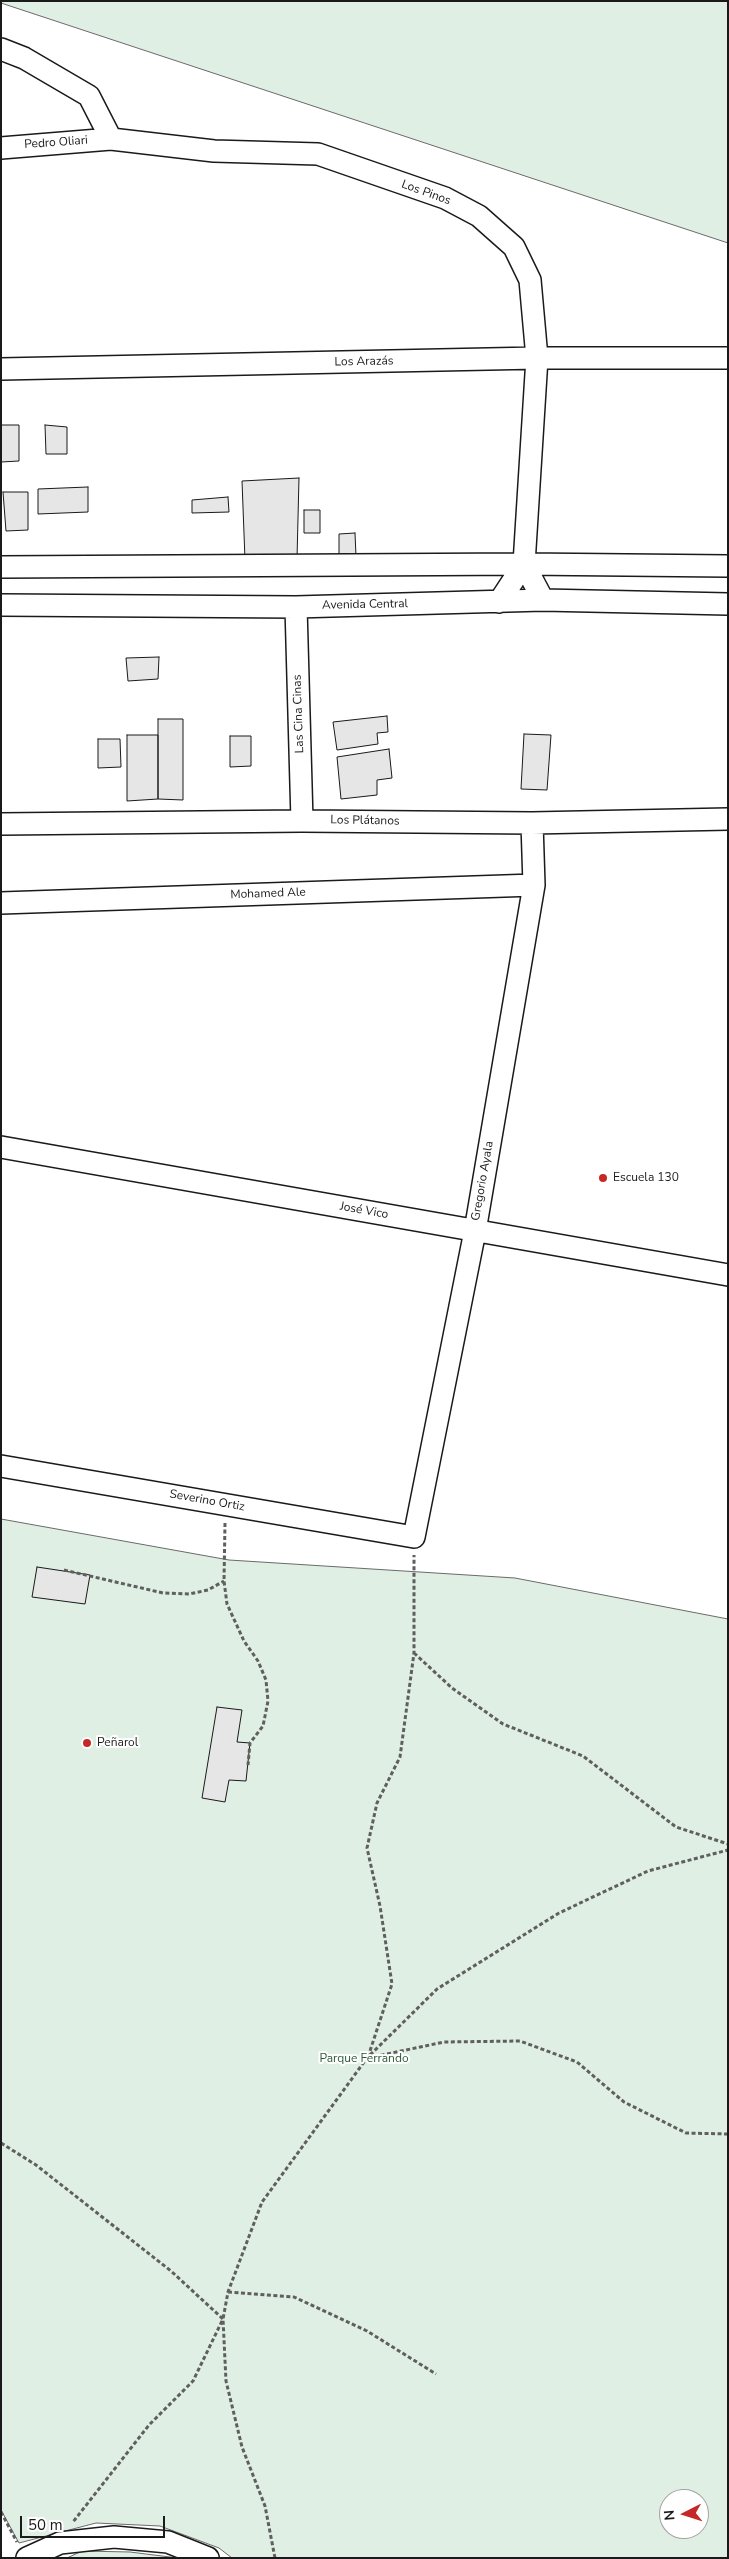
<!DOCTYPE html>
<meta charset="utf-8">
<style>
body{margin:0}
#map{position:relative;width:729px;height:2559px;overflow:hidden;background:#fff;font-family:"Nunito Sans",sans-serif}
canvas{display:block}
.frame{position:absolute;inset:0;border:2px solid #1a1a1a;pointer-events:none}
.north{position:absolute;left:659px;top:2489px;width:50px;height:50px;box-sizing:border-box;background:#fff;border:1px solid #a3a3a3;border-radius:50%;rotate:265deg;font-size:14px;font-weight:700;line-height:20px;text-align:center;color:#1a1a1a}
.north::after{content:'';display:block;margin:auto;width:18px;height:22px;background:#c62828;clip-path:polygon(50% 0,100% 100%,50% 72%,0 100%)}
.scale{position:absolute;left:20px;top:2516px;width:145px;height:22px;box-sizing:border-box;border:2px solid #1a1a1a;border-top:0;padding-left:6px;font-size:15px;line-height:18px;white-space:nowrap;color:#1a1a1a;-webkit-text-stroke:4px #fff;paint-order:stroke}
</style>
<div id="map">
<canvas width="729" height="2559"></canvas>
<div class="frame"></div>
<div class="north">N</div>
<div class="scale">50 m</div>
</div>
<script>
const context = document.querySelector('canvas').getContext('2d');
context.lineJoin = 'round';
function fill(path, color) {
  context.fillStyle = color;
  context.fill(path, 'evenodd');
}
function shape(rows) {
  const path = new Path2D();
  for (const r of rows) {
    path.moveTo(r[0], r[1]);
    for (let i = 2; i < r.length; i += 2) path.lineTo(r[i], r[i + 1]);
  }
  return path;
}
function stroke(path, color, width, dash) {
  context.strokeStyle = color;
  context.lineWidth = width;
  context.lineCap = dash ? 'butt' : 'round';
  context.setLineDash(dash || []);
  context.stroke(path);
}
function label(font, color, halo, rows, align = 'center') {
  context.font = font + ' "Nunito Sans",sans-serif';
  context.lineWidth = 4;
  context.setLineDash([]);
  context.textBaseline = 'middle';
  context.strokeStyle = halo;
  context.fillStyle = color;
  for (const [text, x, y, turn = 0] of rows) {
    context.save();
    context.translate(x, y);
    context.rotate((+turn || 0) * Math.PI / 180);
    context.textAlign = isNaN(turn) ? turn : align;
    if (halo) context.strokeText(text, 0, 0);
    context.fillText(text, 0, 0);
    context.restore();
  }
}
const green = shape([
 [1,1,728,1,728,243,1,3,1,1],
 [1,1519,229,1560,515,1578,728,1619,728,2558,232,2558,219,2548,160,2526,96,2523,19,2543,1,2510,1,1519],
 [669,2499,699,2499,699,2529,669,2529,669,2499],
 [82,2551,130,2552,178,2558,67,2558,82,2551]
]);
fill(green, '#e0efe3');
stroke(green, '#6a6a6a', 1);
const building = shape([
 [1,425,19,425,19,461,1,462,1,425],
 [45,425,67,427,67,454,46,454,45,425],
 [299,478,297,559,245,560,242,481,299,478],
 [88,487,88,512,38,514,38,489,88,487],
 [3,492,28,492,28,530,6,531,3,492],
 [228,497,229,512,192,513,192,500,228,497],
 [304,510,320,510,320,533,304,533,304,510],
 [355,533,356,556,339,556,339,534,355,533],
 [159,657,158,679,128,681,126,658,159,657],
 [387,716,388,732,377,733,378,744,337,750,333,722,387,716],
 [158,719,183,719,183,800,158,799,158,719],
 [524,734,551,735,547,790,521,789,524,734],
 [127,735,158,735,158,799,127,801,127,735],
 [230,736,251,736,251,766,230,767,230,736],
 [98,739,120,739,121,767,98,768,98,739],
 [389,749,392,778,377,780,377,795,341,799,337,757,389,749],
 [37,1567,90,1575,85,1604,32,1597,37,1567],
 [217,1707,242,1710,237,1742,250,1743,246,1781,229,1780,225,1802,202,1798,217,1707]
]);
fill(building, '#e6e6e6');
stroke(building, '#1a1a1a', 1);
const minor = shape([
 [1,49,24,58,89,96,111,139,214,151,318,154,445,198,479,216,514,247,530,280,537,358,524,564,499,602],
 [1,148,111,139],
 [1,369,537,358,728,358],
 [524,564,543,600],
 [1,567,524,564,728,566],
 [1,605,296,607,543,600,728,604],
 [296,607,302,821],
 [1,824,302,821,532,823,728,819],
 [1,903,534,885],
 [1,1147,728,1275],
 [1,1466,414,1537,475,1231,534,885,532,823],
 [27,2558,60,2543,114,2537,168,2542,208,2558]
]);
stroke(minor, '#1a1a1a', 24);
stroke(shape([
 [225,1523,224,1581,227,1604,244,1641,258,1661,266,1680,268,1701,263,1726,250,1743,248,1765],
 [64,1570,163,1593,189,1594,208,1590,224,1581],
 [414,1653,452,1688,503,1724,583,1756,676,1827,728,1844],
 [368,2057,392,1984,380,1906,367,1848,377,1803,400,1757,414,1653,414,1555],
 [368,2058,444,2042,520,2041,577,2062,624,2102,686,2133,728,2134],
 [1,2143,36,2165,171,2271,223,2319,193,2381,149,2425,73,2522],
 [228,2292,294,2297,367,2331,436,2374],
 [1,2512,17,2542],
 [275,2558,265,2506,242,2447,226,2381,223,2319,228,2292,262,2202,367,2058,437,1989,559,1913,648,1871,728,1850]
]), '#5f5f5f', 3, [4, 2.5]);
stroke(minor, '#fff', 21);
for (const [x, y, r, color] of [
 [603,1178,5,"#c62828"],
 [87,1743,5,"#c62828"]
]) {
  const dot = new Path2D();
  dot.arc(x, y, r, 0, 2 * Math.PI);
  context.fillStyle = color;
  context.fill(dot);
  stroke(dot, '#fff', 2);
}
label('12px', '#1a1a1a', '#fff', [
 ["Pedro Oliari",56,143,-4],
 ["Los Pinos",426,193,20],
 ["Los Arazás",364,362,-1],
 ["Avenida Central",365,605,-1],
 ["Las Cina Cinas",299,714,-92],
 ["Los Plátanos",365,821,1],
 ["Mohamed Ale",268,894,-2],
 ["Gregorio Ayala",483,1181,-80],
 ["José Vico",364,1211,10],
 ["Severino Ortiz",207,1501,10]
]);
label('12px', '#1a1a1a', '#fff', [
 ["Escuela 130",613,1178],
 ["Peñarol",97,1743]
], 'left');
label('12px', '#2b5a34', '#fff', [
 ["Parque Ferrando",364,2059]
]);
</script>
